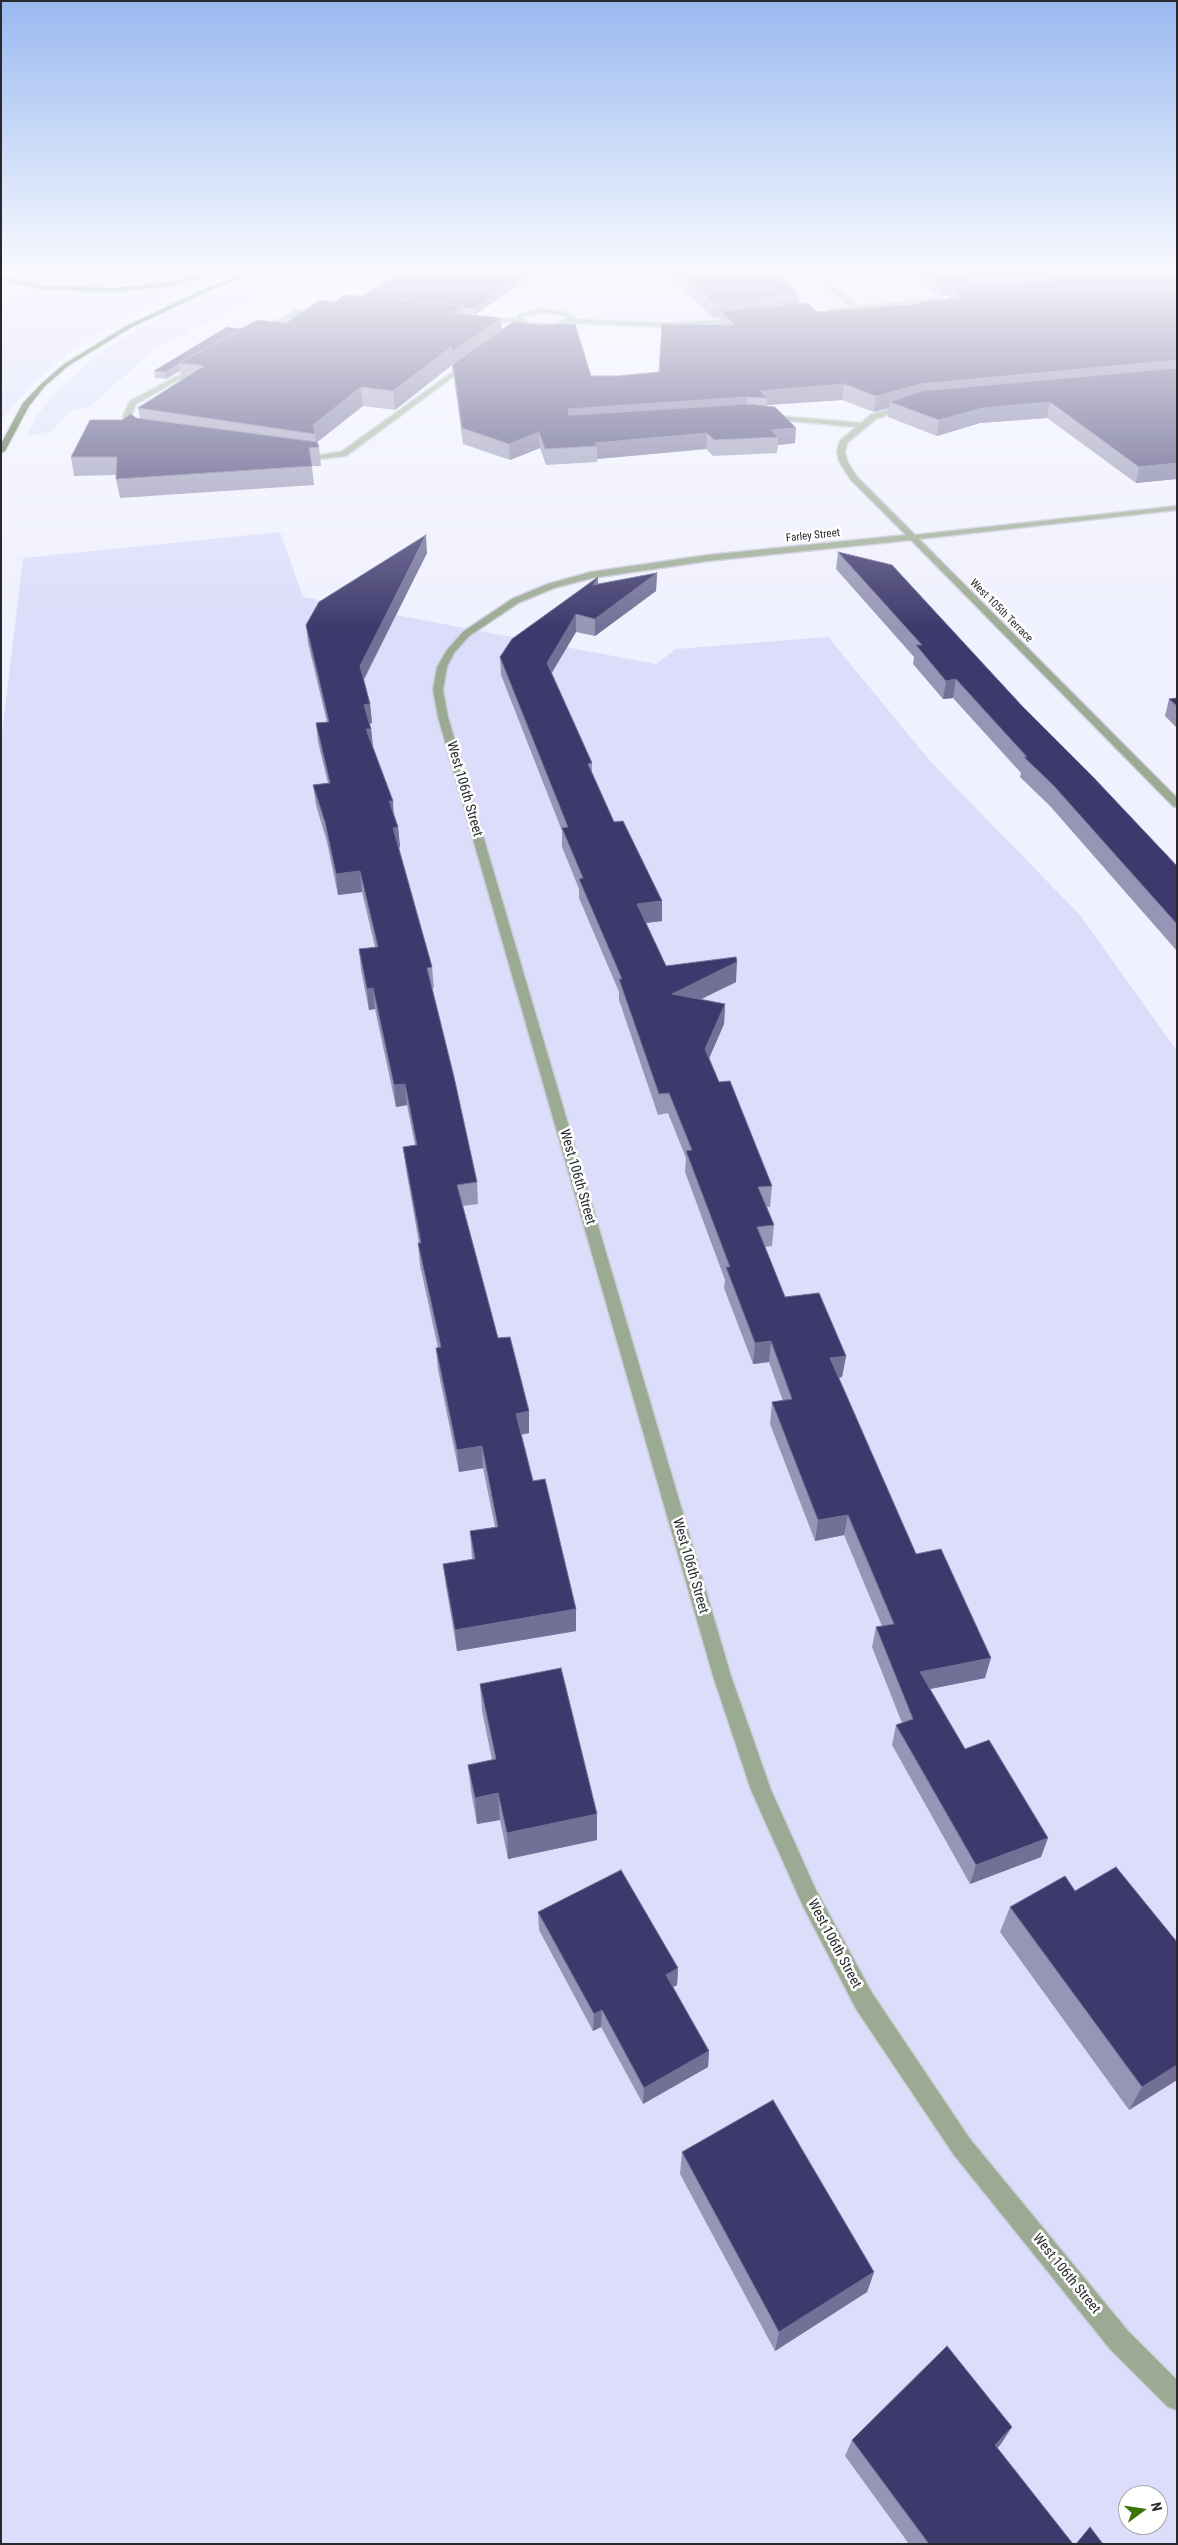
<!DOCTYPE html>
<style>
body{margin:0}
#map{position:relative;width:1178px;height:2545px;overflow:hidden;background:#f0f1fe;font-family:"Roboto Condensed",sans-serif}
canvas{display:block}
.frame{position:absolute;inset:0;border:2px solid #28282e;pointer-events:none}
.north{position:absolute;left:1118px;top:2485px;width:50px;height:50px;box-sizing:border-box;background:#fff;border:1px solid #a9a9ab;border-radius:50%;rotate:76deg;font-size:14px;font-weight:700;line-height:20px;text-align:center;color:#28282e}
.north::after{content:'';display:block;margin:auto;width:18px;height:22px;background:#3c7506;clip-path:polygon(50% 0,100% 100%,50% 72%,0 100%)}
</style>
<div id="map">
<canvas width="1178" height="2545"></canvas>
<div class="frame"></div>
<div class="north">N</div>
</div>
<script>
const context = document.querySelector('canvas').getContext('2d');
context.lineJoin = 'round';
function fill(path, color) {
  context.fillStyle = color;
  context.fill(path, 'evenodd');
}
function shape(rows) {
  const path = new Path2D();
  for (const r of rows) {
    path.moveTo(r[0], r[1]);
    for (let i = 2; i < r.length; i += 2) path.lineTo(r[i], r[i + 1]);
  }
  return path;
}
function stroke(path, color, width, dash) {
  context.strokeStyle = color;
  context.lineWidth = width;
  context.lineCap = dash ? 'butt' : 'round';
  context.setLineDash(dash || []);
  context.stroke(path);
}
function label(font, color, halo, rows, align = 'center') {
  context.font = font + ' "Roboto Condensed",sans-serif';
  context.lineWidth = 5;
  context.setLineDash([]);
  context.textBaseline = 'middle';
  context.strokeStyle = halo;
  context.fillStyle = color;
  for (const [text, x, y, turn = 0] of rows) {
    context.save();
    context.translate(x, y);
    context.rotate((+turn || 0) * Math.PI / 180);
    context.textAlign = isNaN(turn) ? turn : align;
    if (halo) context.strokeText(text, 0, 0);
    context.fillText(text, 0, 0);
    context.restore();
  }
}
fill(shape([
 [317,272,1177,272,701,320,617,320,296,282]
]), '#e5e5fd');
fill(shape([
 [1,272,203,272,151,283,75,287,44,284,18,279],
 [265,272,317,272,189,330,190,332,155,348,91,406,72,410,52,431,26,437,36,417,55,393,102,351,150,322,186,304],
 [196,283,201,284,126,317,74,348,30,387,1,420,1,284,41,291,101,292,160,289],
 [280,532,303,597,485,632,656,664,676,649,828,637,931,762,1080,915,1177,1051,1177,2544,1,2544,1,743,23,558],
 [1128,2495,1158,2495,1158,2525,1128,2525]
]), '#dcdcfb');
const minor = shape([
 [809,272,816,272,858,306,939,298,942,300,830,313,828,310,851,307,809,272],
 [324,307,326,310,298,314,262,333,257,332,294,311,324,307],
 [539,309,562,311,575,317,575,319,663,323,740,319,743,321,663,327,571,323,553,328,528,327,518,322,478,320,517,318,520,314,539,309],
 [539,313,559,314,569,318,553,324,529,323,523,319,524,316,539,313],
 [468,361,473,362,346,456,319,459,297,454,301,452,319,455,341,452,468,361],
 [196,366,201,367,136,404,131,416,143,432,136,434,123,416,130,401,196,366],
 [904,404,911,406,876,419,848,442,845,451,847,461,857,477,915,535,1177,506,1177,510,919,539,1177,798,1177,807,1173,806,911,540,708,561,592,578,554,588,518,603,469,636,454,653,447,667,443,690,448,717,731,1676,771,1790,816,1890,872,1993,970,2139,1128,2331,1177,2380,1177,2410,1168,2407,1110,2349,954,2155,856,2009,802,1904,751,1790,713,1676,438,717,433,690,437,667,447,650,463,632,512,599,548,584,591,572,708,555,906,535,851,480,839,461,837,451,840,441,856,427,767,419,763,417,767,415,861,423,870,415,904,404]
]);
const highway = shape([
 [211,272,223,272,171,286,114,292,39,289,1,280,1,276,39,285,114,288,171,282,211,272],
 [249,272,259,272,211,290,132,327,68,366,45,386,29,406,5,451,1,453,1,444,23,403,41,384,64,364,128,325,207,288,249,272]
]);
stroke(minor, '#cccdd9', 3);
stroke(highway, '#cccdd9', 3);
fill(minor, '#9bab93');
fill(highway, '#3b5a28');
fill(shape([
 [537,272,475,315,501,318,502,330,591,376,617,376,659,372,720,325,720,318,713,318,666,272,774,272,799,294,799,304,818,312,918,304,918,302,949,299,950,295,940,296,908,272,1177,272,1177,479,1136,483,1047,418,980,423,937,436,888,417,889,408,874,412,842,400,767,405,795,443,778,445,777,453,713,456,706,449,597,459,597,462,546,465,540,448,510,460,463,444,454,379,453,370,452,370,452,365,395,410,363,406,317,442,319,447,321,466,312,466,314,485,120,498,116,479,116,475,74,476,71,457,122,420,136,418,140,418,138,408,181,380,180,371,166,379,155,378,154,371,241,329,286,323,335,302,362,296],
 [838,552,1023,707,1177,866,1177,951,1050,806,1020,777,1021,773,953,698,943,699,913,664,914,657,836,569],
 [427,553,364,680,370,704,372,723,369,724,371,729,373,747,398,827,400,847,399,848,432,967,434,988,432,988,477,1182,478,1204,463,1206,498,1338,529,1411,529,1433,521,1435,533,1481,576,1631,457,1651,446,1586,443,1564,472,1559,470,1531,495,1527,483,1468,459,1472,438,1370,436,1348,438,1348,420,1265,418,1243,419,1243,406,1169,403,1147,415,1145,407,1105,396,1107,375,1009,369,1010,361,970,359,949,375,947,362,892,338,895,327,842,316,805,313,785,328,783,318,742,316,723,327,722,308,643,306,625],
 [657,573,656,591,595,636,576,632,551,674,592,763,592,773,614,822,662,921,646,923,666,966,736,982,701,999,725,1004,724,1024,709,1058,719,1082,772,1186,770,1207,767,1207,774,1225,772,1246,765,1247,785,1297,846,1356,842,1377,839,1378,916,1554,985,1678,930,1689,965,1749,1041,1857,970,1884,892,1745,896,1725,902,1723,872,1647,876,1627,882,1626,844,1535,815,1541,770,1424,772,1402,783,1401,769,1362,753,1364,724,1288,725,1280,685,1172,686,1158,668,1113,658,1115,619,1000,619,992,579,898,579,889,562,847,562,831,501,675,500,657,598,577,598,584],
 [1177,698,1177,728,1165,716,1169,699],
 [480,1684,597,1814,597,1840,508,1859,500,1820,477,1824,471,1791,468,1765,492,1760,482,1711],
 [1010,1907,1177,2080,1129,2110,1000,1932],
 [538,1912,678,1968,677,1985,673,1987,709,2051,708,2067,643,2104,601,2027,593,2031,539,1930],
 [682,2152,874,2272,867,2292,775,2351,680,2174],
 [852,2440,1001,2444,997,2448,1073,2544,909,2544,845,2456]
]), '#9795b5');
fill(shape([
 [528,272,537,272,475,315,474,309],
 [1043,272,1177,272,950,289,950,295,940,296,941,282],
 [799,294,798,310,720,311,720,318,713,318,713,302],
 [463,306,464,323,452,313],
 [501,318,502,335,453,364,453,370,452,370,452,352],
 [451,347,452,365,395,410,393,391],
 [1177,360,1177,375,890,402,889,408,874,412,876,396,921,384],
 [179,364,180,371,166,379,165,372],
 [844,384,842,400,767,405,767,398,760,391],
 [361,387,363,406,316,443,315,434,313,425],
 [747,397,746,412,568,425,568,409],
 [1050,402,1047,418,980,423,937,436,939,420,983,408],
 [796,428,795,443,778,445,778,437,771,430],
 [539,432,540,448,510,460,509,444],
 [707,433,706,449,597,459,597,446,595,443],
 [1177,463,1177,479,1136,483,1139,467],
 [426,535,427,553,361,684,360,666],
 [657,573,656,591,595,636,595,619],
 [598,577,598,595,593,585],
 [576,614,576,632,547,681,547,663],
 [956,679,953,698,943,699,946,681],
 [370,704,372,723,365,724,364,705],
 [366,729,371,729,373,748],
 [389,801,393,801,394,821],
 [398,827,400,847,395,848,393,828],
 [360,871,362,892,338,895,336,874],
 [662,901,662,921,637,924,637,904],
 [737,962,736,982,671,1014,672,994],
 [373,988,375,1009,369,1010,367,989],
 [725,1004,724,1024,704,1070,705,1049],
 [405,1084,407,1105,396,1107,394,1085],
 [771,1341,769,1362,753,1364,755,1343],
 [846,1356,842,1377,828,1379,830,1358],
 [529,1411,529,1433,517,1435,516,1414],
 [482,1446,483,1468,459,1472,457,1450],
 [848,1515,844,1535,815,1541,818,1520],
 [576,1609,576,1631,457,1651,455,1630],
 [991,1658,985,1678,915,1692,920,1672],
 [498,1793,500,1820,477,1824,475,1798],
 [597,1814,597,1840,508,1859,507,1833],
 [1048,1838,1041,1857,970,1884,976,1865],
 [678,1968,677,1985,664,1992,666,1975],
 [602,2010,601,2027,593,2031,594,2014],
 [709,2051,708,2067,643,2104,644,2088],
 [1177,2065,1177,2080,1129,2110,1142,2087],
 [874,2272,867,2292,775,2351,779,2332],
 [1012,2427,1001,2444,984,2462,995,2445]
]), '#737098');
const building = shape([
 [401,272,528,272,474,309,463,308,463,306,362,296,401,272],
 [683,272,774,272,799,294,713,302,683,272],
 [928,272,1043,272,941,282,928,272],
 [1137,272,1177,272,1177,360,921,384,876,396,844,384,760,391,767,398,747,397,568,409,569,415,573,415,747,404,775,407,796,428,771,430,778,437,714,440,707,433,595,443,597,446,545,449,539,432,509,444,462,428,453,364,513,322,541,325,575,324,591,376,617,376,659,372,662,324,735,325,720,311,807,303,818,312,921,304,918,302,963,298,950,289,1137,272],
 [345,295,365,296,463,306,452,313,501,318,452,352,451,347,393,391,361,387,313,425,315,434,138,408,204,366,179,363,257,320,286,323,320,300,335,302,345,295],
 [227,327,241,329,179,363,179,364,165,372,154,371,227,327],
 [1177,368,1177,463,1139,467,1050,402,983,408,939,420,890,402,922,391,1177,368],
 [131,414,136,418,317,442,319,447,309,448,312,466,116,479,117,457,71,457,90,420,122,420,131,414],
 [426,535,360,666,370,704,364,705,371,729,366,729,393,801,389,801,398,827,393,828,432,967,427,968,454,1077,477,1182,457,1185,498,1338,510,1337,529,1411,516,1414,533,1481,545,1479,576,1609,455,1630,443,1564,475,1559,470,1531,498,1527,482,1446,457,1450,436,1348,441,1347,418,1243,421,1243,403,1147,417,1145,405,1084,394,1085,373,988,367,989,359,949,378,947,360,871,336,874,325,822,313,785,330,783,316,723,329,722,306,625,319,602,426,535],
 [838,552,892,565,1023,707,1094,778,1177,866,1177,924,1054,786,1024,757,1027,757,956,679,946,681,916,645,922,645,838,552],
 [657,573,595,619,576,614,547,663,592,763,588,764,614,822,623,821,662,901,637,904,666,966,736,957,737,962,672,994,725,1004,705,1049,719,1082,730,1081,772,1186,758,1187,774,1225,757,1227,785,1297,819,1293,846,1356,830,1358,916,1554,941,1549,991,1658,920,1672,965,1749,989,1740,1048,1838,976,1865,896,1725,913,1719,876,1627,894,1624,848,1515,818,1520,772,1402,792,1399,771,1341,755,1343,726,1267,730,1267,686,1151,692,1150,669,1093,659,1094,619,979,622,979,579,879,583,878,562,828,568,827,500,657,512,639,598,577,593,585,657,573],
 [1177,698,1177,706,1169,699,1177,698],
 [561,1668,597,1814,507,1833,498,1793,475,1798,468,1765,496,1759,480,1684,561,1668],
 [1116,1867,1177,1942,1177,2065,1142,2087,1010,1907,1065,1876,1075,1891,1116,1867],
 [621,1870,678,1968,666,1975,709,2051,644,2088,602,2010,594,2014,538,1912,621,1870],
 [773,2100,874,2272,779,2332,682,2152,773,2100],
 [947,2346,1012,2427,995,2445,1073,2544,929,2544,852,2440,947,2346],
 [1090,2527,1103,2544,1076,2544,1090,2527]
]);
fill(building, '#3e396c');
stroke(building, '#737098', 1);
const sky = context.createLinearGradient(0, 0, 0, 629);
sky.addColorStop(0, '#99b9f0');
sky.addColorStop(0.43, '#f8f9ff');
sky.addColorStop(1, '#f8f9ff00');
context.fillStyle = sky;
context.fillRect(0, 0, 1178, 629);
label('11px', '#28282e', '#fff', [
 ["Farley Street",813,536,-6],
 ["West 105th Terrace",1001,611,45]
]);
label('14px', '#28282e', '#fff', [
 ["West 106th Street",464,789,74],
 ["West 106th Street",577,1177,74],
 ["West 106th Street",690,1566,74],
 ["West 106th Street",834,1944,62],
 ["West 106th Street",1066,2274,51]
]);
</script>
